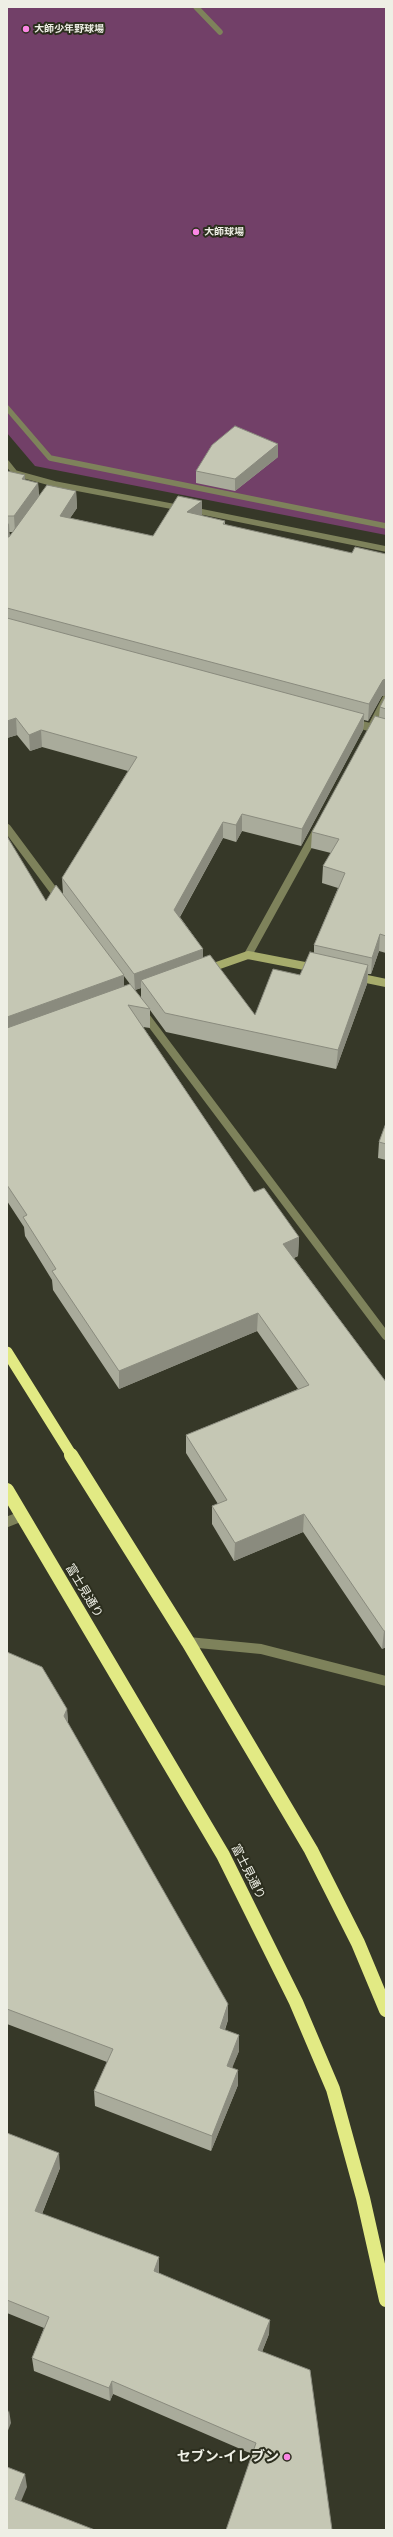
<!DOCTYPE html>
<meta charset="utf-8">
<style>
body{margin:0}
#map{position:relative;width:393px;height:2537px;overflow:hidden;background:#363828;font-family:"PT Sans Narrow",sans-serif}
canvas{display:block}
.frame{position:absolute;inset:0;border:8px solid #eeefe5;pointer-events:none}
</style>
<div id="map">
<canvas width="393" height="2537"></canvas>
<div class="frame"></div>
</div>
<script>
const context = document.querySelector('canvas').getContext('2d');
context.lineJoin = 'round';
function fill(path, color) {
  context.fillStyle = color;
  context.fill(path, 'evenodd');
}
function shape(rows) {
  const path = new Path2D();
  for (const r of rows) {
    path.moveTo(r[0], r[1]);
    for (let i = 2; i < r.length; i += 2) path.lineTo(r[i], r[i + 1]);
  }
  return path;
}
function stroke(path, color, width, dash) {
  context.strokeStyle = color;
  context.lineWidth = width;
  context.lineCap = dash ? 'butt' : 'round';
  context.setLineDash(dash || []);
  context.stroke(path);
}
function label(font, color, halo, rows, align = 'center') {
  context.font = font + ' "PT Sans Narrow","Noto Sans JP",sans-serif';
  context.lineWidth = 4;
  context.setLineDash([]);
  context.textBaseline = 'middle';
  context.strokeStyle = halo;
  context.fillStyle = color;
  for (const [text, x, y, turn = 0] of rows) {
    context.save();
    context.translate(x, y);
    context.rotate((+turn || 0) * Math.PI / 180);
    context.textAlign = isNaN(turn) ? turn : align;
    if (halo) context.strokeText(text, 0, 0);
    context.fillText(text, 0, 0);
    context.restore();
  }
}
fill(shape([
 [7,7,386,7,386,535,35,466,7,433]
]), '#724068');
stroke(shape([
 [196,7,220,32],
 [7,408,50,458,386,526],
 [7,463,15,473,55,484,181,508],
 [193,510,386,549]
]), '#7e825b', 5.5);
stroke(shape([
 [353,723,386,731],
 [372,726,386,699],
 [7,828,59,898],
 [248,955,317,830],
 [144,1014,386,1336]
]), '#7e825b', 8);
stroke(shape([
 [7,1522,22,1516],
 [188,1642,261,1649,386,1681]
]), '#7e825b', 10);
stroke(shape([
 [208,969,248,955,315,968],
 [357,977,386,983]
]), '#a7ac6c', 8);
stroke(shape([
 [7,1352,72,1456]
]), '#e2ea84', 11);
stroke(shape([
 [71,1455,188,1642,311,1850,358,1943,386,2010],
 [7,1490,223,1855,296,2002,333,2089,363,2198,386,2300]
]), '#e2ea84', 14);
fill(shape([
 [278,457,235,491,196,483,196,471],
 [7,471,25,480,38,483,39,496,76,491,77,508,70,518,153,536,202,516,225,521,225,525,386,695,382,696,368,721,364,720,363,730,301,846,242,831,236,842,223,838,180,917,203,949,203,958,255,1015,300,975,314,953,314,945,338,888,322,883,323,866,331,853,311,848,312,832,379,717,380,707,386,709,386,953,379,951,371,974,368,974,367,984,336,1069,166,1032,150,1010,150,1028,143,1027,254,1192,299,1237,298,1256,294,1258,386,1382,386,1647,382,1649,303,1532,234,1561,212,1524,212,1506,218,1504,186,1453,186,1435,298,1389,257,1331,119,1389,53,1290,52,1280,25,1236,24,1227,7,1201,7,839,46,901,63,894,62,878,128,771,42,747,30,751,17,735,7,738],
 [9,532,13,532,10,537],
 [124,976,130,984,124,986],
 [141,988,141,998,135,990],
 [386,1123,386,1160,378,1158,379,1142],
 [7,1652,67,1709,68,1723,228,2020,225,2030,239,2035,239,2051,232,2067,238,2085,211,2151,95,2106,94,2091,107,2062,7,2024],
 [7,2133,60,2168,42,2214,159,2257,159,2273,269,2334,262,2352,332,2530,252,2454,113,2394,110,2401,34,2371,32,2358,44,2328,7,2313]
]), '#a9ab9b');
fill(shape([
 [278,444,278,457,235,491,235,479],
 [25,475,25,491,22,479],
 [38,483,39,499,15,532,14,516],
 [76,491,77,508,60,533,60,516],
 [202,501,202,517,187,512],
 [9,523,10,540,7,544,7,526],
 [386,679,386,695,382,696,368,721,369,704,383,680],
 [364,714,363,730,301,846,302,829],
 [16,718,17,735,7,738,7,721],
 [41,730,42,747,30,751,29,735],
 [242,814,242,831,236,842,236,825],
 [223,822,223,838,174,927,174,910],
 [380,934,379,951,371,974,372,958],
 [203,949,203,966,141,980,141,988,135,990,134,974],
 [368,965,367,984,336,1069,338,1050],
 [124,975,124,994,7,1036,7,1017],
 [299,1237,298,1256,282,1262,283,1244],
 [258,1313,257,1331,119,1389,119,1371],
 [304,1514,303,1532,234,1561,235,1543],
 [384,1631,386,1631,386,1647,382,1649],
 [67,1709,68,1726,64,1716],
 [228,2004,228,2020,219,2044,220,2028],
 [239,2035,239,2051,227,2081,227,2066],
 [238,2070,238,2085,211,2151,212,2136],
 [59,2153,60,2168,37,2226,35,2211],
 [159,2257,159,2272,154,2285,154,2271],
 [270,2320,269,2334,257,2364,258,2350],
 [112,2381,113,2394,110,2401,109,2388],
 [9,2410,11,2423,7,2433,7,2415],
 [25,2474,27,2487,17,2511,15,2499]
]), '#8a8b7e');
const building = shape([
 [235,426,278,444,235,479,196,471,212,445,235,426],
 [7,471,25,475,22,479,38,483,14,516,7,516,7,471],
 [47,485,76,491,60,516,153,536,178,496,202,501,187,512,225,521,223,524,352,553,355,547,386,554,386,679,383,680,369,704,7,608,7,537,9,537,47,485],
 [7,618,364,714,302,829,242,814,236,825,223,822,174,910,203,949,134,974,62,878,137,757,41,730,29,735,16,718,7,721,7,618],
 [386,695,386,709,380,707,386,695],
 [375,716,386,719,386,936,380,934,372,958,314,945,345,873,323,866,339,839,312,832,375,716],
 [8,838,46,901,56,885,124,975,7,1017,7,839,8,838],
 [310,952,368,965,338,1050,165,1013,141,980,210,955,255,1015,273,969,300,975,310,952],
 [130,984,150,1009,128,1005,254,1192,264,1188,299,1237,283,1244,386,1382,386,1631,384,1631,304,1514,235,1543,212,1506,227,1500,186,1435,309,1385,258,1313,119,1371,52,1271,56,1269,23,1217,27,1215,7,1185,7,1028,130,984],
 [386,1123,386,1144,379,1142,386,1123],
 [7,1652,42,1667,67,1709,64,1716,228,2004,220,2028,239,2035,227,2066,238,2070,212,2136,94,2091,113,2049,7,2009,7,1652],
 [7,2133,59,2153,35,2211,159,2257,154,2271,270,2320,258,2350,310,2370,332,2530,226,2530,256,2443,112,2381,109,2388,32,2358,49,2317,7,2300,7,2133],
 [7,2467,25,2474,15,2499,95,2530,7,2530,7,2467]
]);
fill(building, '#c5c7b4');
stroke(building, '#8a8b7e', 1);
for (const [x, y, r, color] of [
 [26,29,4,"#fb87e5"],
 [196,232,4,"#fb87e5"],
 [287,2457,4,"#fb87e5"]
]) {
  const dot = new Path2D();
  dot.arc(x, y, r, 0, 2 * Math.PI);
  context.fillStyle = color;
  context.fill(dot);
  stroke(dot, '#2c2e1e', 1.5);
}
label('bold 10px', '#eeefe5', '#2c2e1e', [
 ["大師少年野球場",34,29],
 ["大師球場",204,232]
], 'left');
label('12px', '#eeefe5', '#2c2e1e', [
 ["富士見通り",84,1591,59],
 ["富士見通り",248,1872,63]
]);
label('bold 14px', '#eeefe5', '#2c2e1e', [
 ["セブン-イレブン",279,2457]
], 'right');
</script>
